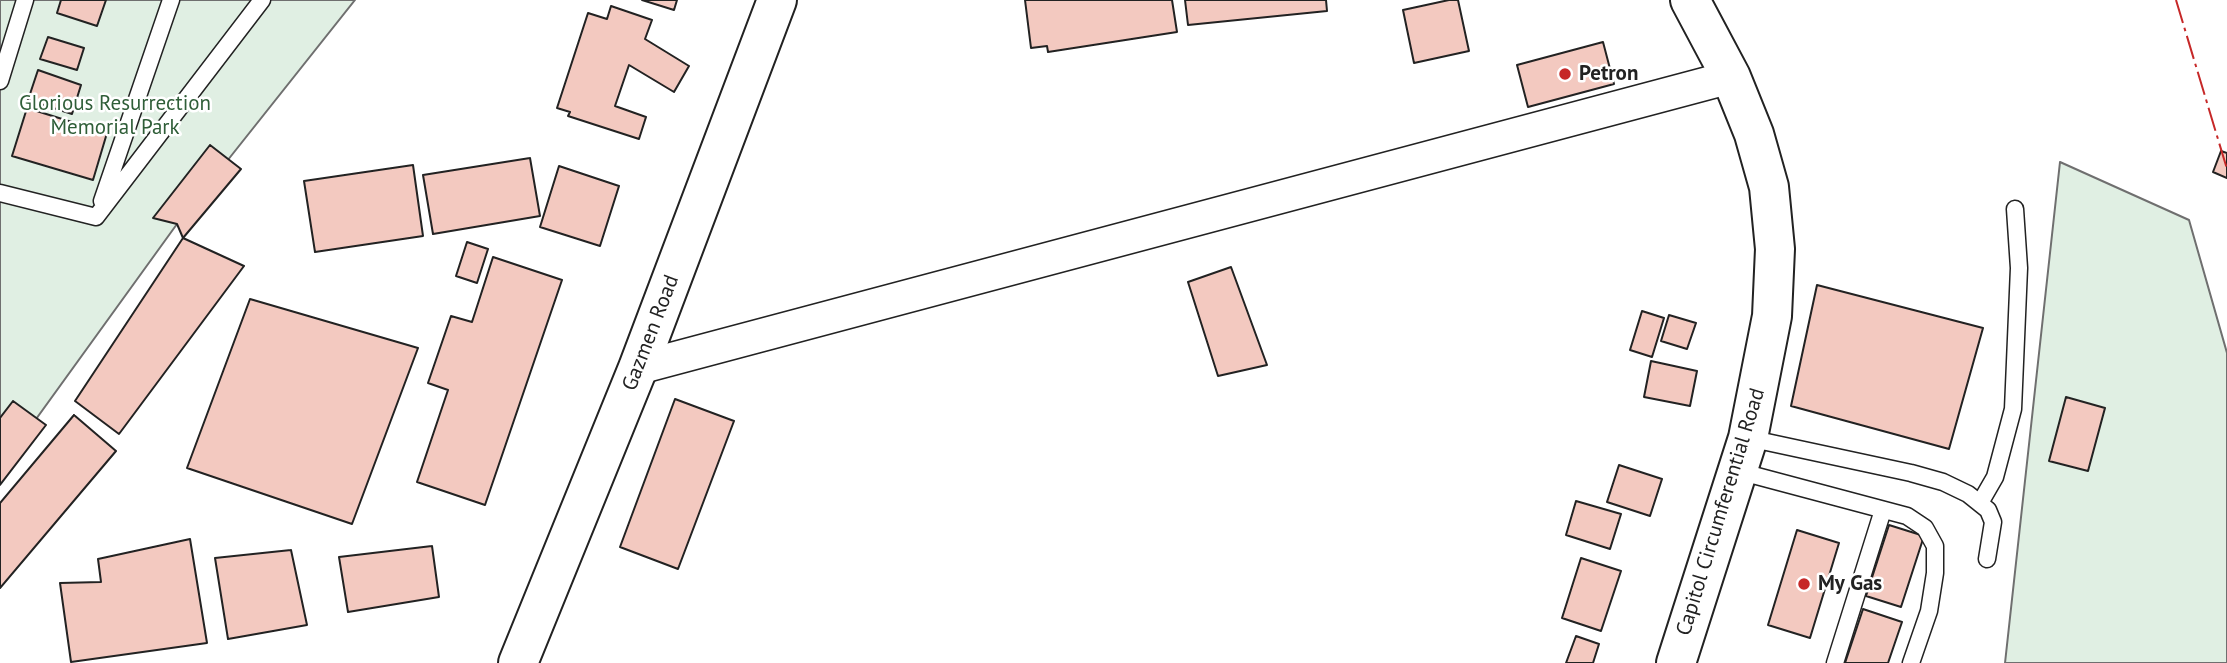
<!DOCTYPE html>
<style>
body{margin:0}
canvas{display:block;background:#fff}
</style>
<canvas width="2227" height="663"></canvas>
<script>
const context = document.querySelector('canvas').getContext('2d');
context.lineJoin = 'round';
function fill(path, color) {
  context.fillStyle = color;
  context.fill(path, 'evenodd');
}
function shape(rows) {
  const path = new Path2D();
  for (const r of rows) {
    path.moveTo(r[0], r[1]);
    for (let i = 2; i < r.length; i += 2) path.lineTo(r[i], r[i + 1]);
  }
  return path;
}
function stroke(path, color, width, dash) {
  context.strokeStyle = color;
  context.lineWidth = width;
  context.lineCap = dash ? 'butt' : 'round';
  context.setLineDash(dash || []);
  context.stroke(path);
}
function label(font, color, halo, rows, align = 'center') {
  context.font = font + ' "PT Sans",sans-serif';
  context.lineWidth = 5;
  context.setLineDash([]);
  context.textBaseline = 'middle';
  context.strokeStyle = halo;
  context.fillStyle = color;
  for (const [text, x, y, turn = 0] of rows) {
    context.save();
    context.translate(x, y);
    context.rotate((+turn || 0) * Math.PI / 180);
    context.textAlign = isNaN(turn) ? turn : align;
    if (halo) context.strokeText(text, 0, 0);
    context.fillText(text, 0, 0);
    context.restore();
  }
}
const green = shape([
 [0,0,355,0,177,224,0,469,0,0],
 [2060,162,2189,220,2227,353,2227,663,2005,663,2060,162]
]);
fill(green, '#e0efe3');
stroke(green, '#6f6f6f', 2);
const building = shape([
 [61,0,106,0,97,26,57,13,61,0],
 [642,0,677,0,674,10,642,0],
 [1025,0,1172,0,1177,32,1048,52,1047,46,1031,48,1025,0],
 [1185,0,1326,0,1327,11,1188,25,1185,0],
 [1449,0,1458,0,1469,51,1414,63,1403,10,1449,0],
 [611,6,652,20,645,39,689,66,674,92,629,65,615,106,646,117,639,139,568,116,570,112,557,108,588,13,607,19,611,6],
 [48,37,84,48,77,70,40,59,48,37],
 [1603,42,1614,84,1528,107,1517,65,1603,42],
 [38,70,81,85,72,114,28,100,38,70],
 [27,108,107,133,93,180,12,156,27,108],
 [210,145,241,169,183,238,177,224,153,218,210,145],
 [2221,151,2227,153,2227,178,2213,172,2221,151],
 [530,158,540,216,433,234,423,175,530,158],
 [413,165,423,236,315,252,304,181,413,165],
 [559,166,619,186,600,246,540,227,559,166],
 [183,238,244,266,119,434,75,401,183,238],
 [467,242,488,249,477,283,456,276,467,242],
 [493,257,562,280,485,505,417,482,448,390,428,383,451,316,472,322,493,257],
 [1231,267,1267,365,1218,376,1188,282,1231,267],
 [1817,285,1983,328,1949,449,1791,406,1817,285],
 [250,299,418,348,352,524,187,468,250,299],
 [1642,311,1664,318,1652,357,1630,350,1642,311],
 [1669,315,1696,323,1687,349,1661,341,1669,315],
 [1651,361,1697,371,1690,406,1644,397,1651,361],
 [2066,397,2105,408,2088,471,2049,461,2066,397],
 [675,399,734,421,678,569,620,547,675,399],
 [13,401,46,425,0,485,0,418,13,401],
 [74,415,116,451,0,588,0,503,74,415],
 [1619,465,1662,479,1650,516,1607,502,1619,465],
 [1576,501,1621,514,1610,549,1566,535,1576,501],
 [1889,525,1924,536,1901,607,1866,596,1889,525],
 [1797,530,1839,543,1810,638,1768,625,1797,530],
 [190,539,207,643,71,662,60,583,101,582,98,559,190,539],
 [432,546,439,597,348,612,339,557,432,546],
 [291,550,307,625,228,639,215,558,291,550],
 [1581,558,1621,571,1601,631,1562,618,1581,558],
 [1863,609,1902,622,1888,663,1845,663,1863,609],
 [1576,636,1599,644,1593,663,1566,663,1576,636]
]);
fill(building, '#f3c9c0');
stroke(building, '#222', 2);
const service = shape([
 [0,81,25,0],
 [0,193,96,217,262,0],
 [102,201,171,0],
 [1748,438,1911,473,1943,482,1968,494,1988,510,1993,522,1987,559],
 [1738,471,1907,516,1925,528,1935,546,1935,573,1929,611,1911,663],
 [1980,503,1995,477,2013,409,2019,268,2015,209],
 [1835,663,1883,510]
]);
const minor = shape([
 [638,368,1731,77]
]);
const tertiary = shape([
 [518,663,638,368,777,0]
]);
const secondary = shape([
 [1676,663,1748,438,1772,316,1775,249,1769,187,1754,134,1731,77,1690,0]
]);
stroke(service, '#222', 19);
stroke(minor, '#222', 35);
stroke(tertiary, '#222', 42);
stroke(secondary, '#222', 42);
stroke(service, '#fff', 16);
stroke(minor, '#fff', 32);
stroke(tertiary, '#fff', 38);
stroke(secondary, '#fff', 38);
stroke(shape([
 [2176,0,2227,169]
]), '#c62828', 2, [24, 5, 3.5, 5]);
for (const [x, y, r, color] of [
 [1565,74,7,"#c62828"],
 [1804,584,7,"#c62828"]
]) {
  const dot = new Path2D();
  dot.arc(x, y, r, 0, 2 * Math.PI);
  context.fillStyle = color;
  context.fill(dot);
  stroke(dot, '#fff', 2.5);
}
label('bold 21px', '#222', '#fff', [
 ["Petron",1579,74],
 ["My Gas",1818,584]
], 'left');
label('21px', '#2f5e38', '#fff', [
 ["Glorious Resurrection",115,104],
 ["Memorial Park",115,128]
]);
label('21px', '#222', '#fff', [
 ["Gazmen Road",651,333,-69],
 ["Capitol Circumferential Road",1721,512,-73]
]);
</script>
